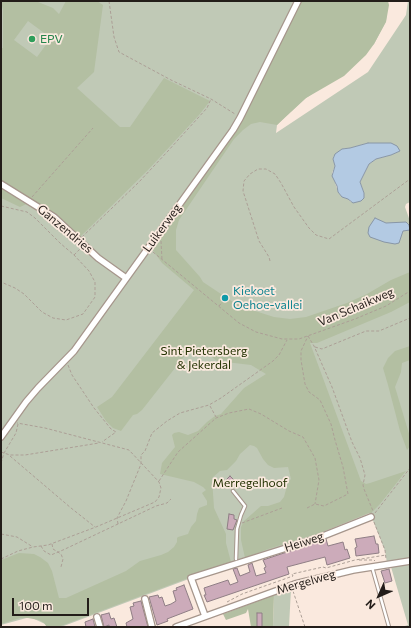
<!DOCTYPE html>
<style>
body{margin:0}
#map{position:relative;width:411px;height:628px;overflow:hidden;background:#fae9de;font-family:Commissioner,sans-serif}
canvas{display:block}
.frame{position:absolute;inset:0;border:2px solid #231d19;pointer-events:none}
.north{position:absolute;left:359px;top:576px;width:40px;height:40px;-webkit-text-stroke:3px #fae9de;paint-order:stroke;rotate:225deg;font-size:11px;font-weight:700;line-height:16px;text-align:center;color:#231d19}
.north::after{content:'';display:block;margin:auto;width:14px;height:18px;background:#231d19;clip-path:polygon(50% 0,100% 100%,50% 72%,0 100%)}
.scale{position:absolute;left:12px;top:598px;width:77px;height:18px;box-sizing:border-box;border:2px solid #231d19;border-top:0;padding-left:5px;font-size:12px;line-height:14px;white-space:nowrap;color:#231d19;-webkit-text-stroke:3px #fae9de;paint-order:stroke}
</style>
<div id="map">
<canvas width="411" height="628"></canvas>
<div class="frame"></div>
<div class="north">N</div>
<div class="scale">100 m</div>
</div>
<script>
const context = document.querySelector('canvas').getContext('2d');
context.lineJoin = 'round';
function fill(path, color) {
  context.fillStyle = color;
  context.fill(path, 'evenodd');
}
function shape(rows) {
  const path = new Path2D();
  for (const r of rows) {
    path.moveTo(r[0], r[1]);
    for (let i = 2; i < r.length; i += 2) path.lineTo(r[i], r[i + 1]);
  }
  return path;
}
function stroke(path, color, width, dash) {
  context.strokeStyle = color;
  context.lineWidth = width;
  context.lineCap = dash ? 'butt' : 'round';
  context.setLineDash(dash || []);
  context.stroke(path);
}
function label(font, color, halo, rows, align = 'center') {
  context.font = font + ' Commissioner,sans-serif';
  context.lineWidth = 3.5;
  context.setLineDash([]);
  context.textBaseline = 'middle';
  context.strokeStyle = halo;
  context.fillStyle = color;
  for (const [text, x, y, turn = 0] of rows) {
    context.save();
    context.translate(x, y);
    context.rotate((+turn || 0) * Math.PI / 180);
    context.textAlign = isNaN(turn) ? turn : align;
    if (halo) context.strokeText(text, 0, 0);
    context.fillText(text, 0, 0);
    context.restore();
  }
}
fill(shape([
 [1,1,388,1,386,21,374,44,315,92,306,98,285,117,277,125,276,133,368,72,406,15,408,1,410,1,410,202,406,204,405,207,410,221,410,559,387,563,385,551,370,513,318,534,226,565,61,627,47,627,45,624,30,617,1,625],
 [368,143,384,143,400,151,391,155,376,159,369,164,360,182,364,193,361,201,351,202,348,199,342,197,338,192,332,173,335,166,333,159,334,156,345,148,350,148],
 [410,564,410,627,402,627,408,625,391,567],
 [291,589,289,627,273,627,274,595]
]), '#c0c9b6');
fill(shape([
 [1,1,39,1,38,2,53,8,59,14,66,1,97,1,103,5,94,72,77,88,120,127,130,127,164,78,210,101,199,115,148,170,79,238,31,202,20,207,1,198,1,48,3,48,3,10],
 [28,21,51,38,37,57,14,40],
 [300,1,388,1,389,5,386,22,374,44,366,55,344,76,306,98,277,125,260,122,251,124,243,130,234,139,179,220,176,230,176,250,200,277,203,282,233,302,252,310,274,317,290,319,306,317,347,303,367,294,391,280,410,272,410,302,391,312,317,343,310,343,361,481,366,484,370,483,406,471,380,504,370,514,369,513,317,534,268,549,245,558,241,540,241,527,244,521,261,506,268,506,280,502,284,497,288,482,291,479,288,467,274,468,268,465,263,459,257,448,254,446,250,445,240,454,236,461,227,470,220,471,212,478,214,508,226,534,226,543,231,562,58,627,47,627,44,623,39,620,28,618,20,618,1,624,1,560,19,553,34,554,40,557,48,563,52,571,59,598,66,598,126,571,140,561,161,555,168,552,174,547,177,542,177,538,178,537,188,534,191,527,196,521,197,514,199,508,207,505,207,501,202,493,206,490,203,487,194,482,160,474,162,463,175,447,172,435,174,433,179,432,188,435,198,431,207,422,215,416,221,414,244,388,266,374,251,365,217,361,201,348,195,347,190,349,142,410,137,414,133,415,121,431,113,428,106,421,97,407,112,397,194,290,162,263,152,249,151,245,235,129],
 [410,346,410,360,402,363,401,372,395,387,410,437,410,446,407,450,400,431,388,385,383,368,388,358,395,351],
 [274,595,273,627,251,627,248,609,246,613,226,620,223,614]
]), '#b3bfa2');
const water = shape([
 [368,143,391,143,397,146,400,151,391,155,376,159,369,164,360,182,364,193,364,198,361,201,353,203,348,199,342,197,338,192,337,186,332,176,335,166,333,159,335,154,342,149,350,148,368,143],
 [375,218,386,223,406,222,409,225,410,230,403,231,399,243,395,244,384,242,370,237,368,233,369,227,375,218]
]);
fill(water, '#b3cae3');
stroke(water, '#8896a6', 1);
const building = shape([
 [230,476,237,483,232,487,226,480,230,476],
 [229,514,234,515,234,519,237,520,233,530,227,529,229,514],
 [374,536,376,544,378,544,379,553,356,556,355,548,357,547,355,539,374,536],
 [326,539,328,546,343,542,345,550,347,549,350,558,327,565,325,557,287,567,289,574,207,602,204,595,206,595,204,588,228,580,230,585,238,582,233,569,237,568,240,576,250,572,248,565,252,563,256,576,266,573,264,568,266,567,263,560,326,539],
 [389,569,392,581,385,583,381,571,389,569],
 [184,585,193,609,167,619,168,621,157,625,149,597,158,595,159,598,162,597,165,606,171,604,176,601,173,591,177,590,176,588,184,585],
 [141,601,148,627,127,627,126,623,133,619,130,607,134,606,133,603,141,601],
 [109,613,111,619,114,618,117,627,109,627,109,625,104,627,101,615,109,613],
 [257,613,262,613,262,627,257,627,257,613],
 [93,619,95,627,86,627,85,622,93,619]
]);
fill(building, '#ccabba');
stroke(building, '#8f7e85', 1);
const service = shape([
 [233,491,245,506,241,515,237,529,236,559],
 [372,567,389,627]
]);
const minor = shape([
 [1,184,54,217,98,258,126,278],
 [1,437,26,402,38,388,74,351,233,130,240,118,298,1],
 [145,599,152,627],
 [205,616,191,578,318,538,371,517],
 [97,617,100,627],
 [176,627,295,584,353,570,410,561]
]);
stroke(service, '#a6968c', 4.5);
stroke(minor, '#a6968c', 8);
stroke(shape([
 [109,1,114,37,119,52,171,80,211,99,235,114],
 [32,197,93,128],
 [1,206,27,212,35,218,60,243,74,255,89,271,95,282,95,297,83,314,66,320,53,318,42,312,24,294,15,288,1,282],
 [82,237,139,182,168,151,207,108,211,99],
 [161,241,162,260],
 [153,252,239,323,256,332,282,339,299,339,355,319,386,306,410,291],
 [74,255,81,248],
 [270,261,269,257,259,241,243,191,244,181,250,174,258,169,266,169,275,174,281,183,294,207,309,228,316,235,329,239,410,179],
 [219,306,224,300],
 [308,336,314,346,332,387,352,442,360,458,365,475,363,485,364,489,373,511],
 [315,347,322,349,366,331,379,331,410,318],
 [68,365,72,375,94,408,111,429,116,432,102,442],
 [210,406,216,417],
 [1,452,10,455,25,455,99,443],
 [10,456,71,508,95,527],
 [1,463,4,453,16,433,18,424],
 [159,481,178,452,216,418,229,413,249,409,261,414,289,431,303,437,315,458,319,480,315,504],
 [307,508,315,504,324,506,348,494,343,467,335,440,331,424,320,400,309,392,305,384,301,360,301,351,308,336],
 [375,513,410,468],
 [374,522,385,550,386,559],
 [242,523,282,508],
 [118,524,117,518,126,501,141,464,141,455,145,451,152,433,167,421,180,413,209,405,221,398,273,361,279,355,287,340],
 [1,534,17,537,33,547],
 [52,544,53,549,61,554,63,559,61,567],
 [41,546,44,551,51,555,63,550,156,506,167,503,171,499],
 [1,559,18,551,33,547,48,545,96,527,155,502,159,497,161,488,159,482,129,450,45,428,17,423],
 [359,560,374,560,375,561],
 [293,591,305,627],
 [227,602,242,594,293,576,292,574,323,567,326,568,355,560,386,555]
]), '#ac9f96', 1, [3, 2]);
stroke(service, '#fff', 2.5);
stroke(minor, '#fff', 5.5);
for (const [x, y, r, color] of [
 [32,39,4,"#2e9e5b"],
 [225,298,4,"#0f9aa8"]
]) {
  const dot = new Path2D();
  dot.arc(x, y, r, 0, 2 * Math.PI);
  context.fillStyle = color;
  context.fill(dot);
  stroke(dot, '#fae9de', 1.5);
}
label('12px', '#27864d', '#fae9de', [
 ["EPV",40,39]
], 'left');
label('12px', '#231d19', '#fae9de', [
 ["Luikerweg",162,228,-54],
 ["Ganzendries",65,229,40],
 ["Van Schaikweg",356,307,-23],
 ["Heiweg",304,542,-18],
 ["Mergelweg",306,582,-16]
]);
label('12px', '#0d838f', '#fae9de', [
 ["Kiekoet",233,291],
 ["Oehoe-vallei",233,305]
], 'left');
label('12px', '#223101', '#fae9de', [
 ["Sint Pietersberg",204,351],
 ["& Jekerdal",204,365],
 ["Merregelhoof",250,483]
]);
</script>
